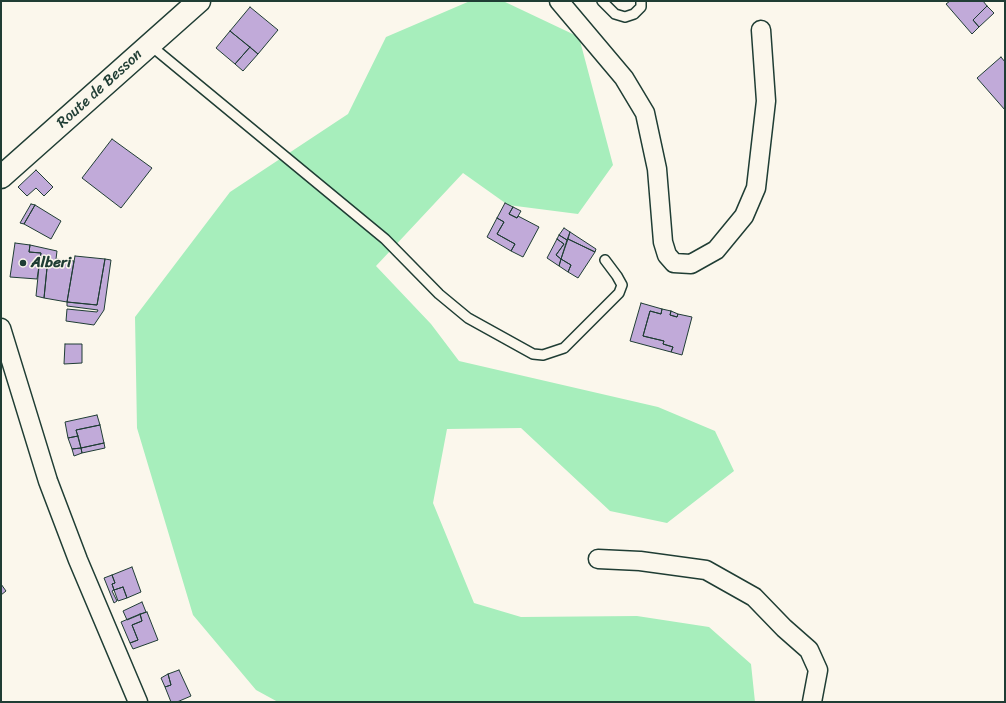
<!DOCTYPE html>
<style>
body{margin:0}
#map{position:relative;width:1006px;height:703px;overflow:hidden;background:#fbf7ec;font-family:Sriracha,sans-serif}
canvas{display:block}
.frame{position:absolute;inset:0;border:2px solid #1f3d34;pointer-events:none}
</style>
<div id="map">
<canvas width="1006" height="703"></canvas>
<div class="frame"></div>
</div>
<script>
const context = document.querySelector('canvas').getContext('2d');
context.lineJoin = 'round';
function fill(path, color) {
  context.fillStyle = color;
  context.fill(path, 'evenodd');
}
function shape(rows) {
  const path = new Path2D();
  for (const r of rows) {
    path.moveTo(r[0], r[1]);
    for (let i = 2; i < r.length; i += 2) path.lineTo(r[i], r[i + 1]);
  }
  return path;
}
function stroke(path, color, width, dash) {
  context.strokeStyle = color;
  context.lineWidth = width;
  context.lineCap = dash ? 'butt' : 'round';
  context.setLineDash(dash || []);
  context.stroke(path);
}
function label(font, color, halo, rows, align = 'center') {
  context.font = font + ' Sriracha,sans-serif';
  context.lineWidth = 3;
  context.setLineDash([]);
  context.textBaseline = 'middle';
  context.strokeStyle = halo;
  context.fillStyle = color;
  for (const [text, x, y, turn = 0] of rows) {
    context.save();
    context.translate(x, y);
    context.rotate((+turn || 0) * Math.PI / 180);
    context.textAlign = isNaN(turn) ? turn : align;
    if (halo) context.strokeText(text, 0, 0);
    context.fillText(text, 0, 0);
    context.restore();
  }
}
fill(shape([
 [470,1,503,1,579,37,613,165,578,214,508,205,463,173,376,266,431,324,459,361,658,407,715,431,734,471,667,523,610,511,521,428,447,429,433,503,474,603,521,617,637,616,709,627,751,664,755,702,278,702,256,690,193,615,137,428,135,317,230,192,348,114,386,37]
]), '#a7eebc');
const building = shape([
 [950,1,983,1,987,6,973,20,979,27,972,34,946,4,950,1],
 [987,6,994,13,979,27,973,20,987,6],
 [250,7,278,30,258,54,230,31,250,7],
 [230,31,250,47,235,64,216,48,230,31],
 [250,47,258,54,243,71,235,64,250,47],
 [1001,57,1005,62,1005,110,977,78,1001,57],
 [112,139,152,168,121,208,82,178,112,139],
 [36,170,53,187,44,196,36,188,27,196,18,187,36,170],
 [505,203,513,207,509,214,517,218,518,216,539,227,523,257,511,251,515,244,497,234,504,222,497,218,505,203],
 [31,204,35,205,24,224,20,223,31,204],
 [35,205,61,221,51,239,24,224,35,205],
 [513,207,521,211,517,218,509,214,513,207],
 [497,218,504,222,497,234,515,244,511,251,487,237,497,218],
 [564,228,570,232,567,240,559,235,564,228],
 [570,232,596,249,595,252,568,239,570,232],
 [559,235,567,240,561,259,556,255,564,244,557,239,559,235],
 [557,239,564,244,556,255,561,259,559,266,547,258,557,239],
 [568,239,595,252,578,278,568,272,571,265,561,259,568,239],
 [15,243,30,245,29,252,41,253,37,279,10,277,15,243],
 [30,245,57,251,56,259,74,261,67,302,44,298,48,258,40,257,41,253,29,252,30,245],
 [75,256,105,259,97,305,67,302,75,256],
 [40,257,48,258,44,298,36,296,40,257],
 [105,259,111,260,104,310,94,325,66,321,67,309,97,312,98,310,67,306,67,302,97,305,105,259],
 [561,259,571,265,568,272,559,266,561,259],
 [641,303,662,309,661,314,650,311,643,336,664,341,663,344,673,347,671,352,630,341,641,303],
 [662,309,671,311,670,315,677,317,678,314,692,317,682,355,671,352,673,347,663,344,664,341,643,336,650,311,661,314,662,309],
 [671,311,678,314,677,317,670,315,671,311],
 [65,344,82,344,82,363,64,364,65,344],
 [97,415,100,425,76,430,78,436,68,438,65,422,97,415],
 [100,425,104,443,81,448,76,430,100,425],
 [78,436,81,448,72,449,68,438,78,436],
 [104,443,105,448,82,453,81,448,104,443],
 [81,448,82,453,74,456,72,449,81,448],
 [132,567,141,592,127,598,123,587,114,590,112,584,115,583,112,575,132,567],
 [112,575,115,583,112,584,114,590,112,591,117,601,114,603,104,578,112,575],
 [1,584,6,591,1,595,1,584],
 [123,587,127,598,118,601,114,590,123,587],
 [142,602,146,612,127,620,123,611,142,602],
 [147,612,158,640,133,649,130,643,138,640,132,625,142,621,140,614,147,612],
 [140,614,142,621,132,625,138,640,130,643,121,622,140,614],
 [179,670,191,696,177,702,171,702,165,687,171,685,168,674,179,670],
 [168,674,171,685,165,687,161,678,168,674]
]);
fill(building, '#c1aad9');
stroke(building, '#1f3d34', 1);
const service = shape([
 [602,1,615,14,625,17,634,14,641,7,641,1],
 [150,45,385,239,439,294,468,318,533,354,543,355,564,348,619,293,622,285,617,276,605,260]
]);
const minor = shape([
 [559,1,624,78,645,113,657,169,663,242,667,255,674,263,691,264,716,250,744,216,756,188,766,101,761,30],
 [1,328,48,481,78,560,138,702],
 [598,559,640,561,706,570,754,597,784,628,809,650,818,670,812,702]
]);
const secondary = shape([
 [1,177,199,1]
]);
stroke(service, '#1f3d34', 12);
stroke(minor, '#1f3d34', 21);
stroke(secondary, '#1f3d34', 25);
stroke(service, '#fbf7ec', 9);
stroke(minor, '#fbf7ec', 18);
stroke(secondary, '#fbf7ec', 22);
for (const [x, y, r, color] of [
 [23,263,4,"#1f3d34"]
]) {
  const dot = new Path2D();
  dot.arc(x, y, r, 0, 2 * Math.PI);
  context.fillStyle = color;
  context.fill(dot);
  stroke(dot, '#fbf7ec', 1.5);
}
label('15px', '#1f3d34', '#fbf7ec', [
 ["Route de Besson",100,89,-42]
]);
label('bold 15px', '#1f3d34', '#fbf7ec', [
 ["Alberi",31,263]
], 'left');
</script>
